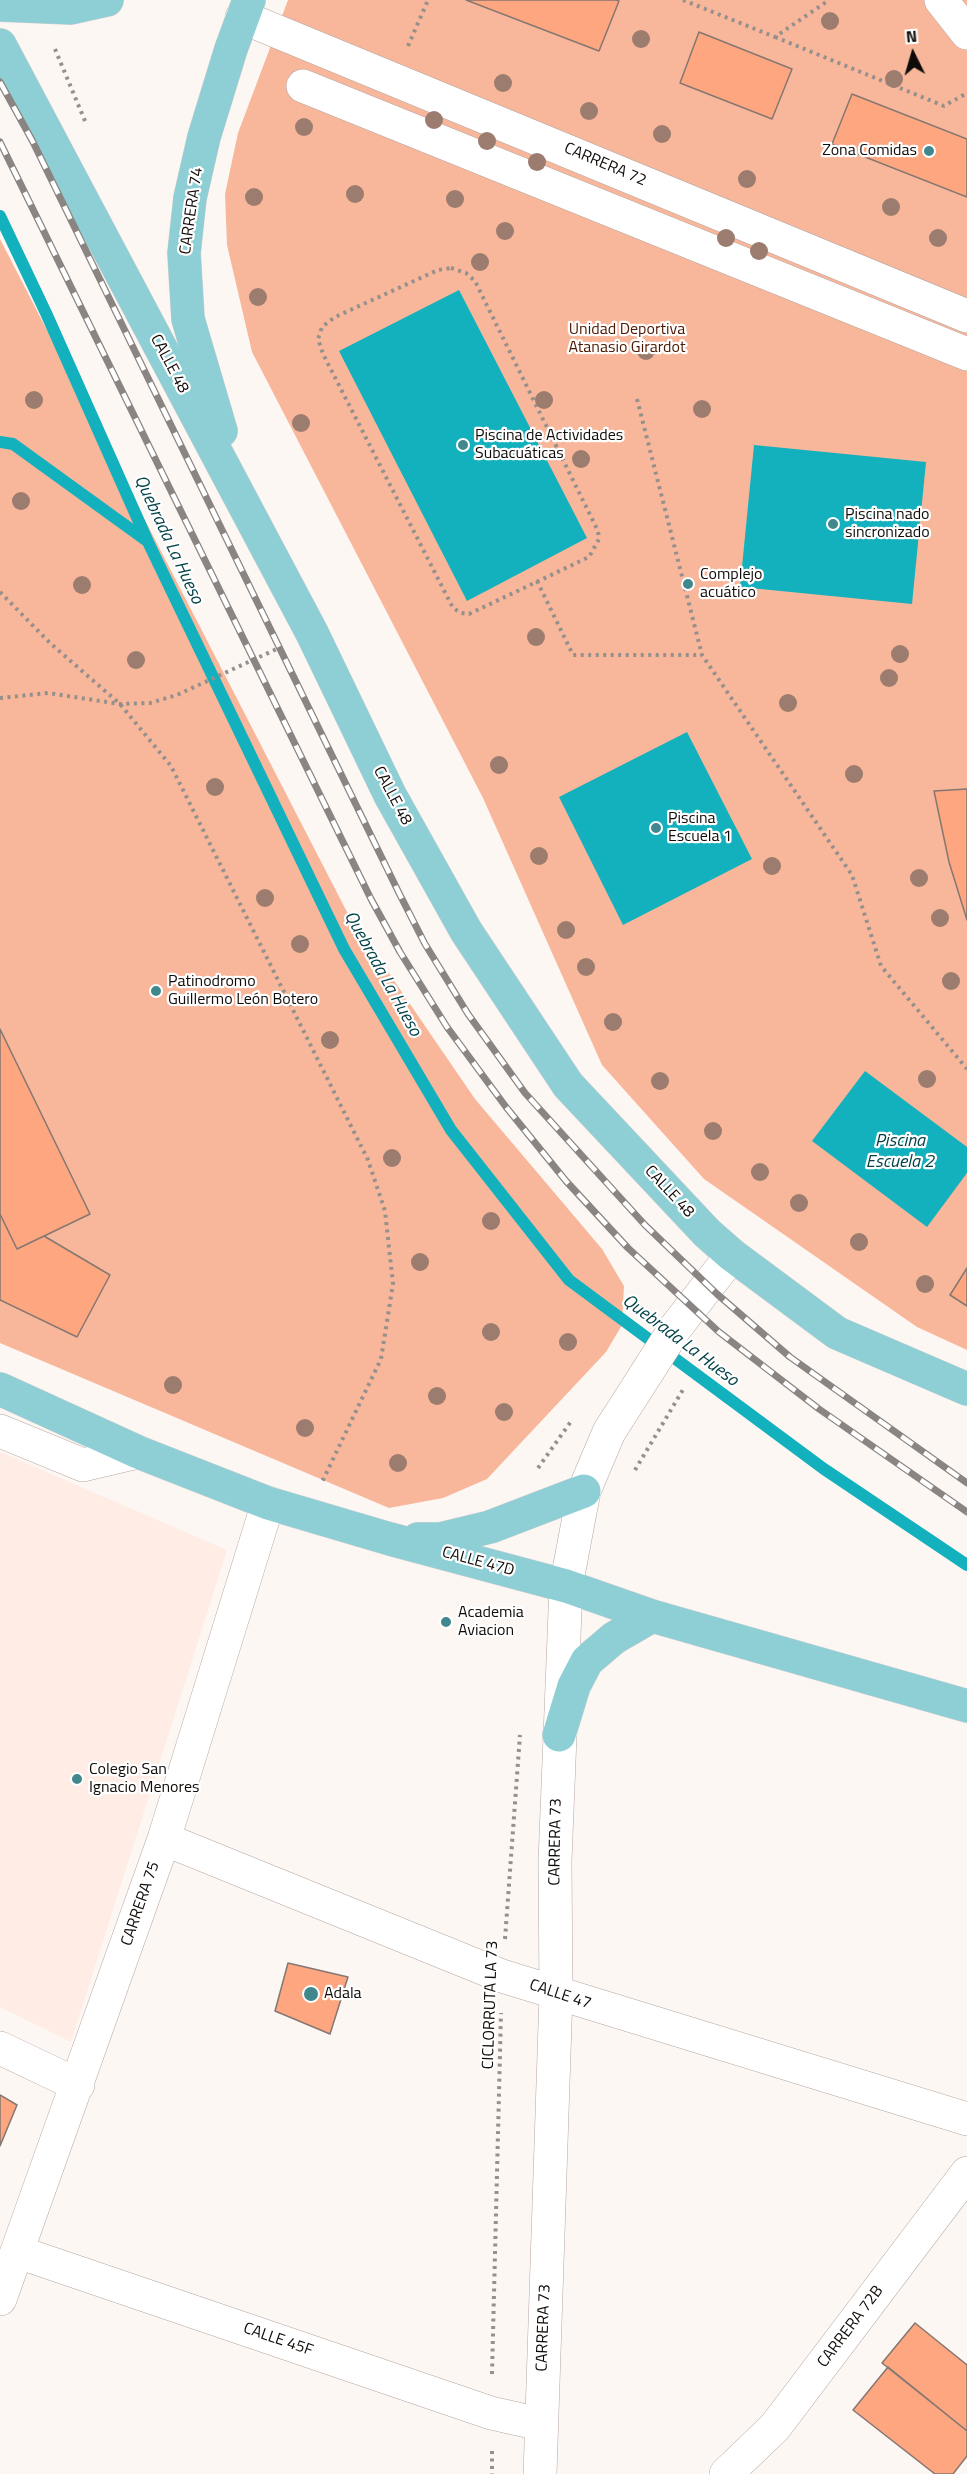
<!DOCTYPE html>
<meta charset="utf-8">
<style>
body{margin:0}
#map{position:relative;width:967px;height:2474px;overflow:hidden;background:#fdf7f4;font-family:"Titillium Web",sans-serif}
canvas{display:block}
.north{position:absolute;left:883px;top:24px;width:60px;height:60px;-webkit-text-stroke:4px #fff;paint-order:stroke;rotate:355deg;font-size:16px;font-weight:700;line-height:24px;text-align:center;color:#0f0b08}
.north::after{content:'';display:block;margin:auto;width:21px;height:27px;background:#0f0b08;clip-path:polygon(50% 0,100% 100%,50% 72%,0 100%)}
</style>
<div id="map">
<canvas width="967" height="2474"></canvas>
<div class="north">N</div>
</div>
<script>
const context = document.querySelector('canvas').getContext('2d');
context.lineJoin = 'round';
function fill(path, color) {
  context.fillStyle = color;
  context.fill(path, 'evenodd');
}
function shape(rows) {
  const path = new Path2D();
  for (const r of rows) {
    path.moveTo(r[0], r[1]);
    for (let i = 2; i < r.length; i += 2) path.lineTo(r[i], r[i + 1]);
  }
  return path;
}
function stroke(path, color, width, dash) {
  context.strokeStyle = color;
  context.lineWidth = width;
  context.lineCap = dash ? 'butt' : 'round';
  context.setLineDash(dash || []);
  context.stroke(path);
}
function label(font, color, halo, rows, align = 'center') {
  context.font = font + ' "Titillium Web",sans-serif';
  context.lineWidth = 4.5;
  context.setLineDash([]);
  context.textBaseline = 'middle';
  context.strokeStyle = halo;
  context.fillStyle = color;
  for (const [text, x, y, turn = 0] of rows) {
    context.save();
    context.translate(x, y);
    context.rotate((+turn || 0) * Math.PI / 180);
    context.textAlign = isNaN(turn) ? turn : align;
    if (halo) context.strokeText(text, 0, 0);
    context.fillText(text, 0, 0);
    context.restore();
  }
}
fill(shape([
 [0,1452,227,1550,71,2042,0,2007]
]), '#ffece4');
fill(shape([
 [288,0,967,0,967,1350,917,1327,704,1179,602,1065,483,798,252,352,227,245,225,194,238,133],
 [0,239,347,912,475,1099,602,1249,624,1286,622,1325,606,1352,487,1479,443,1498,389,1508,0,1343]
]), '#f8b79b');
fill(shape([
 [459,290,587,538,467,601,339,351],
 [754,445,926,462,912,604,740,587],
 [687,732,752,859,623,925,559,797],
 [865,1071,967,1147,967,1173,927,1227,812,1141]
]), '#13b1bd');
stroke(shape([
 [0,216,46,313,148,542,344,949,451,1130,569,1280,824,1469,967,1565],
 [0,442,13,444,147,541]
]), '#13b1bd', 12);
const building = shape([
 [466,0,616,0,619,1,599,51,466,0],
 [699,32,792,69,772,119,680,83,699,32],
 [852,94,967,139,967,197,832,144,852,94],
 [967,789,967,920,949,862,934,791,967,789],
 [0,1029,90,1214,17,1249,0,1214,0,1029],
 [0,1214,17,1249,44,1236,110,1275,77,1337,0,1300,0,1214],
 [967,1268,967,1306,950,1295,967,1268],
 [288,1963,348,1977,330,2034,275,2011,288,1963],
 [0,2095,17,2105,0,2146,0,2095],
 [915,2323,967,2365,967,2431,882,2363,915,2323],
 [888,2367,967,2431,967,2456,953,2474,935,2474,853,2410,888,2367]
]);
fill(building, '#fda67f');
stroke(building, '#857771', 1.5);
const minor = shape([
 [941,0,967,33],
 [242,17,967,316],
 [303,86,967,354],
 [0,1431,83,1465,138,1452],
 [164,1839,502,1976,967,2119],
 [0,2048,78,2085],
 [18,2252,491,2413,540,2424],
 [0,2299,164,1839,268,1503],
 [540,2474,556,1994,555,1861,566,1586,584,1491,609,1432,676,1327,732,1255],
 [726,2474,775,2427,967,2173]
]);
const major = shape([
 [0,5,71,8,107,0],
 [0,45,312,633,390,795,466,931,568,1085,707,1233,732,1255,837,1333,967,1389],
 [221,431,188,319,184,253,190,198,204,137,231,49,249,0],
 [0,1389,138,1452,268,1503,390,1539,566,1586,652,1616,967,1706],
 [418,1539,440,1539,490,1527,584,1491],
 [559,1735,574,1686,587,1661,614,1638,652,1616]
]);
stroke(minor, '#b6a7a1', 34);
stroke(major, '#d4d3d3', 34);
stroke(shape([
 [683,0,775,37,829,0],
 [775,37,944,106,967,93],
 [408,46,428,0],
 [55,49,85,121],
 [451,268,466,273,475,281,598,531,599,539,589,557,469,614,461,613,453,608,323,354,318,339,322,327,335,317,438,270,451,268],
 [637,399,702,655,852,875,881,966,967,1069],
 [537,581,573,655,702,655],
 [0,592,50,643,120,704,171,766,368,1160,385,1211,393,1284,381,1359,322,1482],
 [0,698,48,693,120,704,150,703,177,695,281,647],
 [538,1468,572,1420],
 [635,1470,684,1388],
 [505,1939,520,1735],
 [492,2374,501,2013],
 [492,2451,492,2474]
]), '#96908d', 4, [3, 4.5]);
stroke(minor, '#fff', 33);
stroke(major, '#8eced5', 33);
const rail = shape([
 [0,82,33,142,399,893,425,944,468,1014,525,1093,645,1225,717,1294,790,1357,967,1483],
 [0,142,371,899,400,952,447,1027,506,1107,566,1181,628,1248,719,1332,819,1409,967,1512]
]);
stroke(rail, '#8a8582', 7);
stroke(rail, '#fff', 4.5, [14]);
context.fillStyle = '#9c7c6e';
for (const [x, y] of [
 [830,21],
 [641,39],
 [894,79],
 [503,83],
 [589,111],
 [434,120],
 [304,127],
 [662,134],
 [487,141],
 [537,162],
 [747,179],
 [355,194],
 [254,197],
 [455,199],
 [891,207],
 [505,231],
 [726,238],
 [938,238],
 [759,251],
 [480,262],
 [258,297],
 [646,351],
 [34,400],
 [544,400],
 [702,409],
 [301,423],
 [581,459],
 [21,501],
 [82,585],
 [536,637],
 [900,654],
 [136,660],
 [889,678],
 [788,703],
 [499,765],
 [854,774],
 [215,787],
 [539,856],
 [772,866],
 [919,878],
 [265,898],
 [940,918],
 [566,930],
 [300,944],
 [586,967],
 [951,981],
 [613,1022],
 [330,1040],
 [927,1079],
 [660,1081],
 [713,1131],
 [392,1158],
 [760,1172],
 [799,1203],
 [491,1221],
 [859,1242],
 [420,1262],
 [925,1284],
 [491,1332],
 [568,1342],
 [173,1385],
 [437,1396],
 [504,1412],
 [305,1428],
 [398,1463]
]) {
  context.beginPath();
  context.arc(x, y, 9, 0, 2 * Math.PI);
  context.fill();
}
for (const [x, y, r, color] of [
 [929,151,6,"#40878e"],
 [463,445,6,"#40878e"],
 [833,524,6,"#40878e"],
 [688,584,6,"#40878e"],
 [656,828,6,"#40878e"],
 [156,991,6,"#40878e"],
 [446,1622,6,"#40878e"],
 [77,1779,6,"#40878e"],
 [311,1994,8,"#40878e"]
]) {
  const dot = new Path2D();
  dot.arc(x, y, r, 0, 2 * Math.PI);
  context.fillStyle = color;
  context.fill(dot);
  stroke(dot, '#fff', 2);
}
label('16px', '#0f0b08', '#fff', [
 ["Zona Comidas",917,151,"right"],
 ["Piscina de Actividades",475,436],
 ["Subacuáticas",475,454],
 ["Piscina nado",845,515],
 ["sincronizado",845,533],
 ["Complejo",700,575],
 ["acuático",700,593],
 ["Piscina",668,819],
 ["Escuela 1",668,837],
 ["Patinodromo",168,982],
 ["Guillermo León Botero",168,1000],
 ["Academia",458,1613],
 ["Aviacion",458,1631],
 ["Colegio San",89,1770],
 ["Ignacio Menores",89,1788],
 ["Adala",324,1994]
], 'left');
label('16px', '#0f0b08', '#fff', [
 ["CARRERA 72",605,165,23],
 ["CARRERA 74",192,211,-82],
 ["CALLE 48",169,364,62],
 ["CALLE 48",392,796,62],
 ["CALLE 48",669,1192,47],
 ["CALLE 47D",478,1562,15],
 ["CARRERA 73",556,1842,-89],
 ["CARRERA 75",141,1904,-71],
 ["CALLE 47",560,1995,18],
 ["CICLORRUTA LA 73",491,2005,-88],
 ["CARRERA 72B",851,2327,-53],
 ["CARRERA 73",544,2328,-88],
 ["CALLE 45F",278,2340,19]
]);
label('16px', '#4c1800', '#fff', [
 ["Unidad Deportiva",627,330],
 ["Atanasio Girardot",627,348]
]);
label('italic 18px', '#034348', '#fff', [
 ["Quebrada La Hueso",168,540,65],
 ["Quebrada La Hueso",382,974,61],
 ["Piscina",900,1142],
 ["Escuela 2",900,1163],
 ["Quebrada La Hueso",680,1341,37]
]);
</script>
